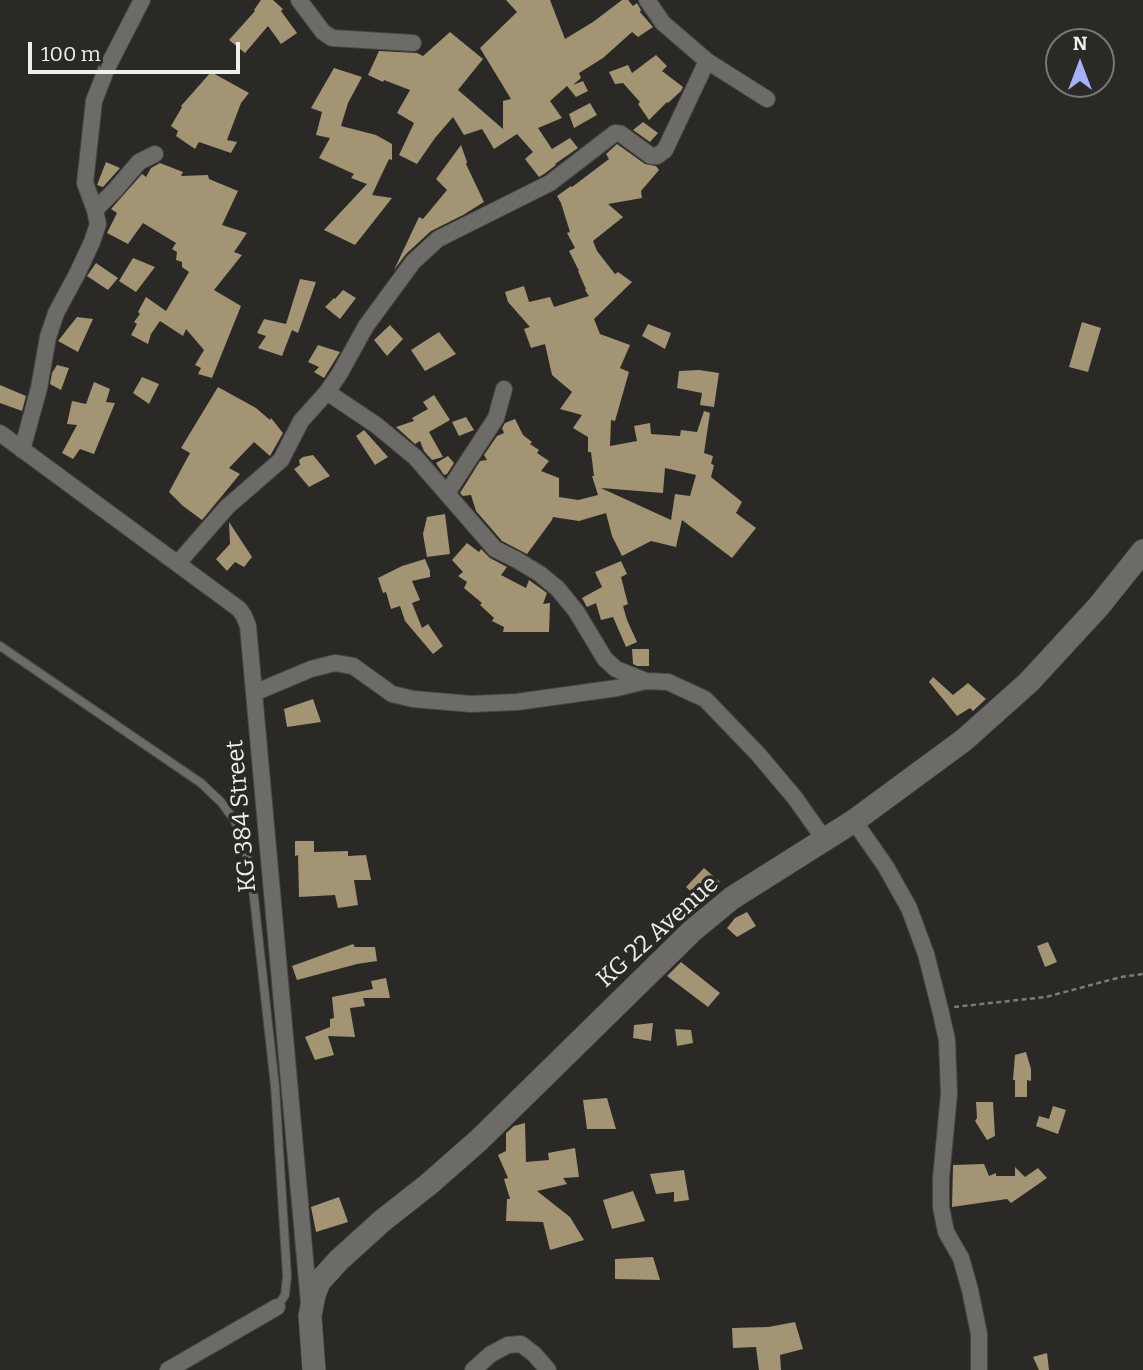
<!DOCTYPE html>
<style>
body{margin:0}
#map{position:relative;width:1143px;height:1370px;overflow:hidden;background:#2a2926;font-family:Bitter,serif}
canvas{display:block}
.north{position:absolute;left:1045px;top:28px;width:70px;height:70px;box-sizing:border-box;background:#2a2926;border:2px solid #797875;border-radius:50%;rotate:0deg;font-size:19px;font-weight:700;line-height:28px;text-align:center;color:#efeeec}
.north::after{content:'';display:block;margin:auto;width:24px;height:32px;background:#a6b1fc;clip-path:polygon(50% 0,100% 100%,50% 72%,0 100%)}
.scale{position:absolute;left:28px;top:42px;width:212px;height:32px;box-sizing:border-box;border:4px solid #efeeec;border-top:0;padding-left:9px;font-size:21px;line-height:24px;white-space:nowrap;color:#efeeec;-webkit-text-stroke:5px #2a2926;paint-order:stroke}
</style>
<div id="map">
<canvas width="1143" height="1370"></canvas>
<div class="north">N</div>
<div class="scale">100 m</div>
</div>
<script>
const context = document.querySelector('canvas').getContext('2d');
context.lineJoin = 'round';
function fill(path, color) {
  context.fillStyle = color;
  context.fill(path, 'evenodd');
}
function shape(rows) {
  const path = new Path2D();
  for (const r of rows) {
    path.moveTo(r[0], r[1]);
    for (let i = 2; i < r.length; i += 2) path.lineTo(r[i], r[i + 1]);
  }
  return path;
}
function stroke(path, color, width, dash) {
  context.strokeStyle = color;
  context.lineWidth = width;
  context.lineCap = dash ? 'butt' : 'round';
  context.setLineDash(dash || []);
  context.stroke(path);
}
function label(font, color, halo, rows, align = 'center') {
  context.font = font + ' Bitter,serif';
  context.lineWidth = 7;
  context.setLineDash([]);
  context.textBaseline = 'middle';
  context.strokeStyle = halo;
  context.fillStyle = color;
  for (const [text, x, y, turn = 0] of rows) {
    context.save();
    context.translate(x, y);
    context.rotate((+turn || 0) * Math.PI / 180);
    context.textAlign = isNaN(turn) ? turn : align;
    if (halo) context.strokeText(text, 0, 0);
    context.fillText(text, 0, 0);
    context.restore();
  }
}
fill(shape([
 [261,0,273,0,283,9,281,11,297,33,281,44,268,26,245,53,229,40,255,11,254,10],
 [506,0,550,0,565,39,593,22,622,0,628,0,633,6,637,3,641,10,640,12,653,27,638,37,632,32,603,58,579,73,581,78,573,85,583,81,588,91,576,97,567,86,550,101,562,118,538,128,552,149,570,138,578,148,555,164,556,165,544,174,539,177,525,159,533,152,517,134,494,149,482,129,464,135,453,117,435,138,417,164,399,155,414,123,397,113,410,90,384,80,383,82,368,75,379,51,417,53,423,56,450,32,483,59,458,90,503,129,503,101,511,99,480,48,517,12],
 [656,55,667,66,662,71,683,87,681,91,668,103,667,102,649,120,638,104,640,102,623,83,615,84,609,72,628,65,632,73],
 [334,68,362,77,348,103,341,126,376,135,392,144,392,160,389,159,372,195,392,198,355,245,324,230,367,184,351,178,354,174,319,158,330,138,316,135,322,112,311,108],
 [211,72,249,93,241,103,227,140,237,142,231,153,199,142,195,149,176,136,178,131,171,126,182,107,181,106],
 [590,103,597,115,574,128,569,114],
 [643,122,658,133,650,142,633,130],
 [617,144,645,164,656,166,659,170,641,191,642,198,608,204,623,217,593,241,597,251,615,274,618,272,632,282,594,319,600,334,630,345,620,368,629,372,615,421,611,420,610,446,637,441,634,426,650,423,651,434,680,436,681,430,697,432,704,411,710,413,704,453,713,456,711,464,714,465,711,477,742,502,736,513,756,528,732,558,682,520,676,547,651,541,622,556,612,536,606,513,579,521,553,517,552,520,527,554,502,541,476,511,471,495,463,496,460,493,480,461,487,460,484,455,497,436,504,433,502,428,505,423,515,419,523,435,532,442,530,444,539,450,537,453,549,461,541,471,559,478,559,497,578,500,598,495,592,476,594,476,591,452,588,452,588,437,573,428,582,415,560,409,572,392,552,375,545,344,531,348,524,329,530,327,508,302,505,292,524,286,529,302,550,297,554,307,589,296,585,290,586,289,578,271,579,271,569,251,575,248,567,233,570,232,561,203,557,196,571,186,572,187,609,159,606,154],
 [665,468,696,475,690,496,675,494,671,520,601,488,663,493],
 [461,145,467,162,466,164,484,202,463,215,431,231,406,254,394,270,419,217,423,219,447,190,436,179],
 [106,162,120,168,103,187,97,185],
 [160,163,183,172,181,176,208,175,209,179,238,191,222,225,247,233,234,252,242,255,214,290,241,306,212,378,198,374,201,368,195,365,204,350,186,329,183,336,160,321,151,334,148,344,131,335,137,324,134,322,140,314,138,312,146,297,166,311,189,272,182,267,182,262,176,260,177,252,172,249,176,243,143,223,128,244,107,233,117,213,111,209,142,174,146,177,151,168],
 [133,258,155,267,136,292,119,281],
 [96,263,118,278,108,290,87,276],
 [300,279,316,282,298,333,292,330,282,356,258,348,266,336,257,333,264,319,286,324],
 [343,290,356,298,340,319,325,307,334,298,335,299],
 [77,317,93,319,78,352,58,341],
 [1082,322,1101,328,1088,372,1069,367],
 [648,324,671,333,665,349,642,336],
 [390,325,403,339,387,356,374,340],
 [439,332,456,354,425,371,411,350],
 [318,345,340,352,324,378,314,372,319,367,308,362],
 [57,365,69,368,61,390,50,384,52,373],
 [699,370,719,373,714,407,700,405,702,393,677,388,679,371],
 [142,377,159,384,149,404,133,393],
 [94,382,110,389,106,402,115,403,94,454,80,449,73,459,62,453,77,425,67,424,72,401,86,404],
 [0,385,26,396,22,411,0,403],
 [218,387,256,408,270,420,271,418,283,433,270,456,254,442,229,468,240,474,202,520,183,506,169,492,190,453,181,448],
 [434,395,450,420,429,432,443,457,432,460,424,451,420,441,415,444,396,427,414,421,412,418,428,409,423,402],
 [466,417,474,430,459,436,452,422],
 [364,430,388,457,375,465,356,436],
 [313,455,330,476,309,487,294,469,300,465,299,460,303,457],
 [448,456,454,463,447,474,444,475,436,463],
 [445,514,450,554,427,557,423,534,427,517],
 [229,522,252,557,244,567,235,562,227,571,216,559,230,544],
 [467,543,479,552,481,549,490,558,507,567,501,575,526,588,529,580,547,593,543,604,550,603,549,632,503,632,504,627,492,621,494,618,480,605,482,603,464,588,467,582,458,576,463,572,452,560],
 [425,559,430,571,430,577,412,581,420,600,412,603,422,628,428,624,443,646,433,654,405,621,400,606,391,609,386,592,383,593,378,578,402,566],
 [621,561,627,574,621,577,628,604,623,606,627,620,637,642,626,647,613,617,601,620,596,603,587,607,582,598,602,587,595,572],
 [632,649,649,649,649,666,637,666,633,664],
 [933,677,953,695,968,683,986,699,973,711,970,708,957,716,929,682],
 [313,699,321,722,287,727,284,709],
 [295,841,314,841,314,852,348,851,348,856,366,855,371,880,354,880,358,905,338,908,335,895,299,897,298,855,295,856],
 [704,868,720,882,700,900,686,887],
 [747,912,756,926,737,937,727,928,735,918],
 [1048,942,1057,962,1045,967,1037,946],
 [353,944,355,947,375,947,377,961,357,964,297,980,292,966],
 [681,962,720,993,708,1007,667,976],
 [386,978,390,998,363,998,365,1006,350,1008,355,1037,328,1036,334,1055,315,1060,305,1037,330,1027,330,1019,334,1018,332,997,373,989,371,981],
 [653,1023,651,1041,633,1038,634,1025],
 [675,1029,691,1030,693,1043,677,1046],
 [1026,1052,1031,1069,1031,1081,1027,1080,1027,1097,1015,1097,1015,1080,1013,1080,1015,1055],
 [607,1098,616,1129,587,1129,583,1100],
 [976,1102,993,1102,995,1136,987,1140,975,1121,977,1118],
 [1053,1106,1066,1110,1058,1134,1036,1126,1039,1116,1049,1119],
 [525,1123,526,1162,549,1160,548,1153,575,1148,579,1177,563,1178,567,1184,537,1191,570,1217,584,1240,550,1250,543,1222,506,1221,507,1199,510,1199,504,1179,508,1178,498,1155,506,1151,506,1133,514,1126],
 [984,1164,989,1176,996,1173,996,1176,1015,1176,1015,1167,1025,1177,1038,1168,1047,1178,1011,1203,1007,1199,952,1207,953,1165],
 [684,1170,689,1200,674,1202,674,1192,656,1194,650,1174],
 [633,1191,645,1221,612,1229,603,1200],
 [339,1197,348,1222,316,1232,311,1207],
 [653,1257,660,1280,615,1279,615,1259],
 [795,1322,803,1349,780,1355,781,1370,759,1370,756,1347,733,1348,732,1328,768,1327],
 [1047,1353,1049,1370,1039,1370,1033,1357]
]), '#a39474');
const lane = shape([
 [0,646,201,783,221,802,235,821,243,843,251,871,275,1086,287,1276,285,1295,277,1307]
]);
const street = shape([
 [299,0,323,32,332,38,413,43],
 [647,0,663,23,707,61,767,99],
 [95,210,115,190,139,162,155,154],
 [327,392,376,425,415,457,495,549,517,560,540,574,558,589,576,611,605,659,616,669,646,681,668,682,705,699,758,754,795,798,824,839],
 [0,433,239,609,244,616,248,626,309,1303],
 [22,450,39,388,48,337,56,313,77,274,92,242,98,224,95,210,85,183,94,101,106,70,142,0],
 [447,493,496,418,504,389],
 [178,563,227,507,281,460,301,421,327,392,340,373,366,326,413,262,438,239,550,183,615,133,621,134,651,156,657,156,665,150,707,61],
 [254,693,311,669,335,663,353,666,392,694,413,699,471,704,517,702,617,688,646,681],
 [854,821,886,867,909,908,926,954,940,1009,947,1040,949,1094,941,1178,941,1207,946,1232,961,1258,970,1290,979,1334,979,1370],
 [168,1370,277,1307],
 [473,1370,491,1354,508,1345,521,1344,534,1354,548,1370]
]);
const secondary = shape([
 [314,1370,310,1316,314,1295,319,1282,339,1260,382,1221,429,1184,479,1140,692,931,732,898,854,821,964,740,1029,682,1099,606,1143,551]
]);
stroke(lane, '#484744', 10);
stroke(street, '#484744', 18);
stroke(secondary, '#484744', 24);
stroke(shape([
 [954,1007,1046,997,1121,977,1143,974]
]), '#7c7b78', 2.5, [5, 3.5]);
stroke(lane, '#6c6b67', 8);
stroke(street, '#6c6b67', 16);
stroke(secondary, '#6c6b67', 23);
label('24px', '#efeeec', '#2a2926', [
 ["KG 384 Street",242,816,-95],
 ["KG 22 Avenue",658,932,-42]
]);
</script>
